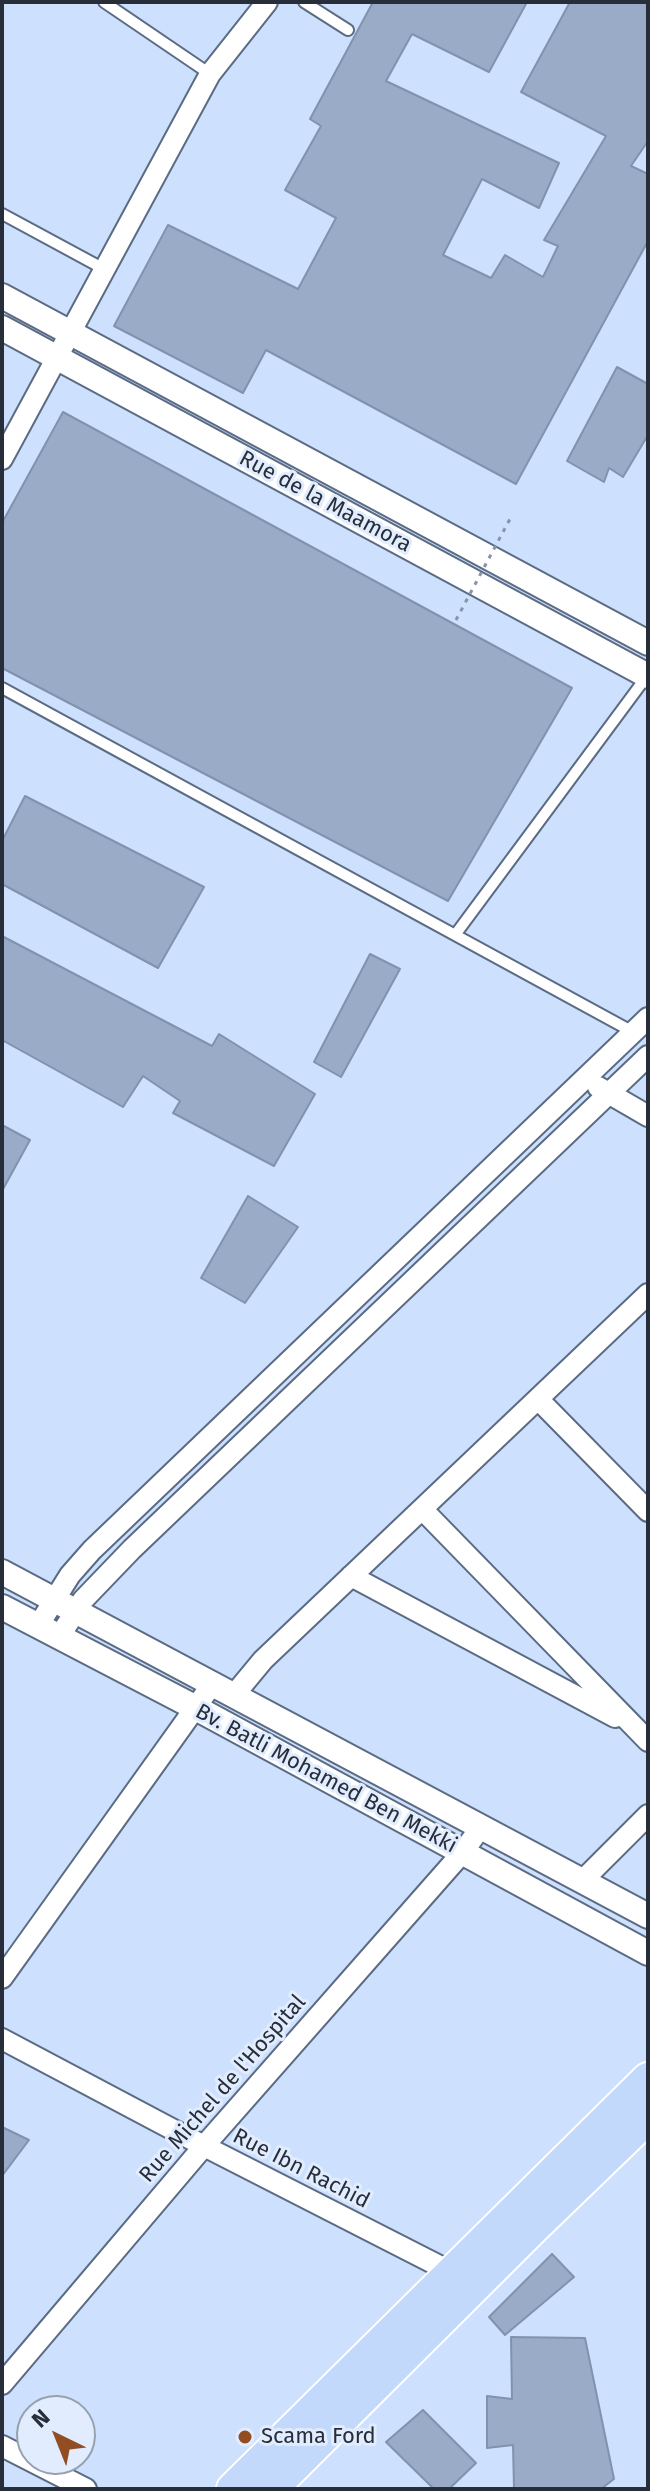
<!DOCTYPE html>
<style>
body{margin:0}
#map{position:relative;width:650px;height:2491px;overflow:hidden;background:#cde0fd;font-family:"Fira Sans",sans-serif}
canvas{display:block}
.frame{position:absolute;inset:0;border:4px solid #272e39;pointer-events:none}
.north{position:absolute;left:16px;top:2395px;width:80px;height:80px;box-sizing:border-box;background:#e1edfe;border:2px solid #97a1af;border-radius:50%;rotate:317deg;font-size:22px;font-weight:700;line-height:32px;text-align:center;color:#272e39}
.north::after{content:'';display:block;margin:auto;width:28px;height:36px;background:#924d23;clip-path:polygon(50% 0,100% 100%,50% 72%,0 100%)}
</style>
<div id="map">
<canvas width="650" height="2491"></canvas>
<div class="frame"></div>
<div class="north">N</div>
</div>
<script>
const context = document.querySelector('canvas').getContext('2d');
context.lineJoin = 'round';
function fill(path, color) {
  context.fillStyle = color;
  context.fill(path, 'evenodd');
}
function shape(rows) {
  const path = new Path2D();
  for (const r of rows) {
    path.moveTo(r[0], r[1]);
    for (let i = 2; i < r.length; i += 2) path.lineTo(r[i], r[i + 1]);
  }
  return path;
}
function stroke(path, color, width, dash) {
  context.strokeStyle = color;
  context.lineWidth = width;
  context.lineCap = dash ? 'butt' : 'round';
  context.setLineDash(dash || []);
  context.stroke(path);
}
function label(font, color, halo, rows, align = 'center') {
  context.font = font + ' "Fira Sans",sans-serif';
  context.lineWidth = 6;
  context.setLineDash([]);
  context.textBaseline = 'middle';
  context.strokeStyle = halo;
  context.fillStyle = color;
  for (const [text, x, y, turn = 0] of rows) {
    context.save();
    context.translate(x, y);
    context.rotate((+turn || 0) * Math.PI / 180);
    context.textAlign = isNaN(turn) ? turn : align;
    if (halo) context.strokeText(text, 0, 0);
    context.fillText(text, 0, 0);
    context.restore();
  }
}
const building = shape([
 [373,2,527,2,489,72,412,34,386,81,559,163,539,208,482,179,443,255,491,278,505,255,543,277,558,246,544,240,606,136,521,92,570,2,648,2,648,141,631,166,648,174,648,241,516,484,266,350,243,393,114,326,168,225,298,289,336,218,285,190,321,126,310,119,373,2],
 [617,367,648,384,648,435,623,477,609,468,604,482,567,461,617,367],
 [63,412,572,688,448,901,2,668,2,523,63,412],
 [25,796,204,887,158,968,2,884,2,841,25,796],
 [2,936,212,1046,219,1034,315,1094,274,1166,173,1113,180,1101,143,1076,123,1107,2,1040,2,936],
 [370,954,400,969,341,1077,314,1062,370,954],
 [2,1125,30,1140,2,1191,2,1125],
 [248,1196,298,1227,245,1303,201,1278,248,1196],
 [2,2127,29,2140,2,2176,2,2127],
 [552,2254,574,2277,505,2335,489,2317,552,2254],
 [511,2337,585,2338,614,2479,601,2489,514,2489,513,2445,487,2448,487,2396,512,2399,511,2337],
 [423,2410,476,2463,449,2489,434,2489,386,2442,423,2410]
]);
fill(building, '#99abc7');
stroke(building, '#8192ad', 2);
const service = shape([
 [104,2,210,74],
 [304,2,348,30],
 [2,214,104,269],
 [2,688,633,1032],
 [455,935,647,676]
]);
const minor = shape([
 [2,459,210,74,267,2],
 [598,1087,648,1116],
 [538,1399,648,1511],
 [422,1509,648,1741],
 [351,1576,615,1717],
 [38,1626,70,1575,92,1550,648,1018],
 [59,1637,83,1600,132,1549,648,1056],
 [234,1695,263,1660,648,1294],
 [582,1881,648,1815],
 [2,1978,213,1683],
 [2,2039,204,2146,451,2272],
 [2,2384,204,2146,462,1853,481,1827],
 [2,2446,86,2489]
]);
const tertiary = shape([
 [2,296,648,643],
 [2,328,648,676],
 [2,1572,648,1916],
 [2,1607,196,1708,648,1953]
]);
const primary = shape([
 [233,2489,648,2079],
 [271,2489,534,2227,648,2117]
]);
stroke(service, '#5b6b84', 14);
stroke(minor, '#5b6b84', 24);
stroke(tertiary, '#5b6b84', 28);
stroke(primary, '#fff', 36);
stroke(service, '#fff', 10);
stroke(minor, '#fff', 20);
stroke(tertiary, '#fff', 24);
stroke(primary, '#c3d9fb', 32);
stroke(shape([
 [456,620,511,517]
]), '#8693a9', 3, [4, 6]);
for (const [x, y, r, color] of [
 [245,2437,8,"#924d23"]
]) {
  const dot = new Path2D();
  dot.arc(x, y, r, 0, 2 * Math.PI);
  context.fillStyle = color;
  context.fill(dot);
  stroke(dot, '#e1edfe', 3);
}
label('22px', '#272e39', '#e1edfe', [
 ["Rue de la Maamora",325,502,28],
 ["Bv. Batli Mohamed Ben Mekki",326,1779,28],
 ["Rue Michel de l'Hospital",223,2089,-49],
 ["Rue Ibn Rachid",301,2169,27]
]);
label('22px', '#272e39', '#e1edfe', [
 ["Scama Ford",261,2437]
], 'left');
</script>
